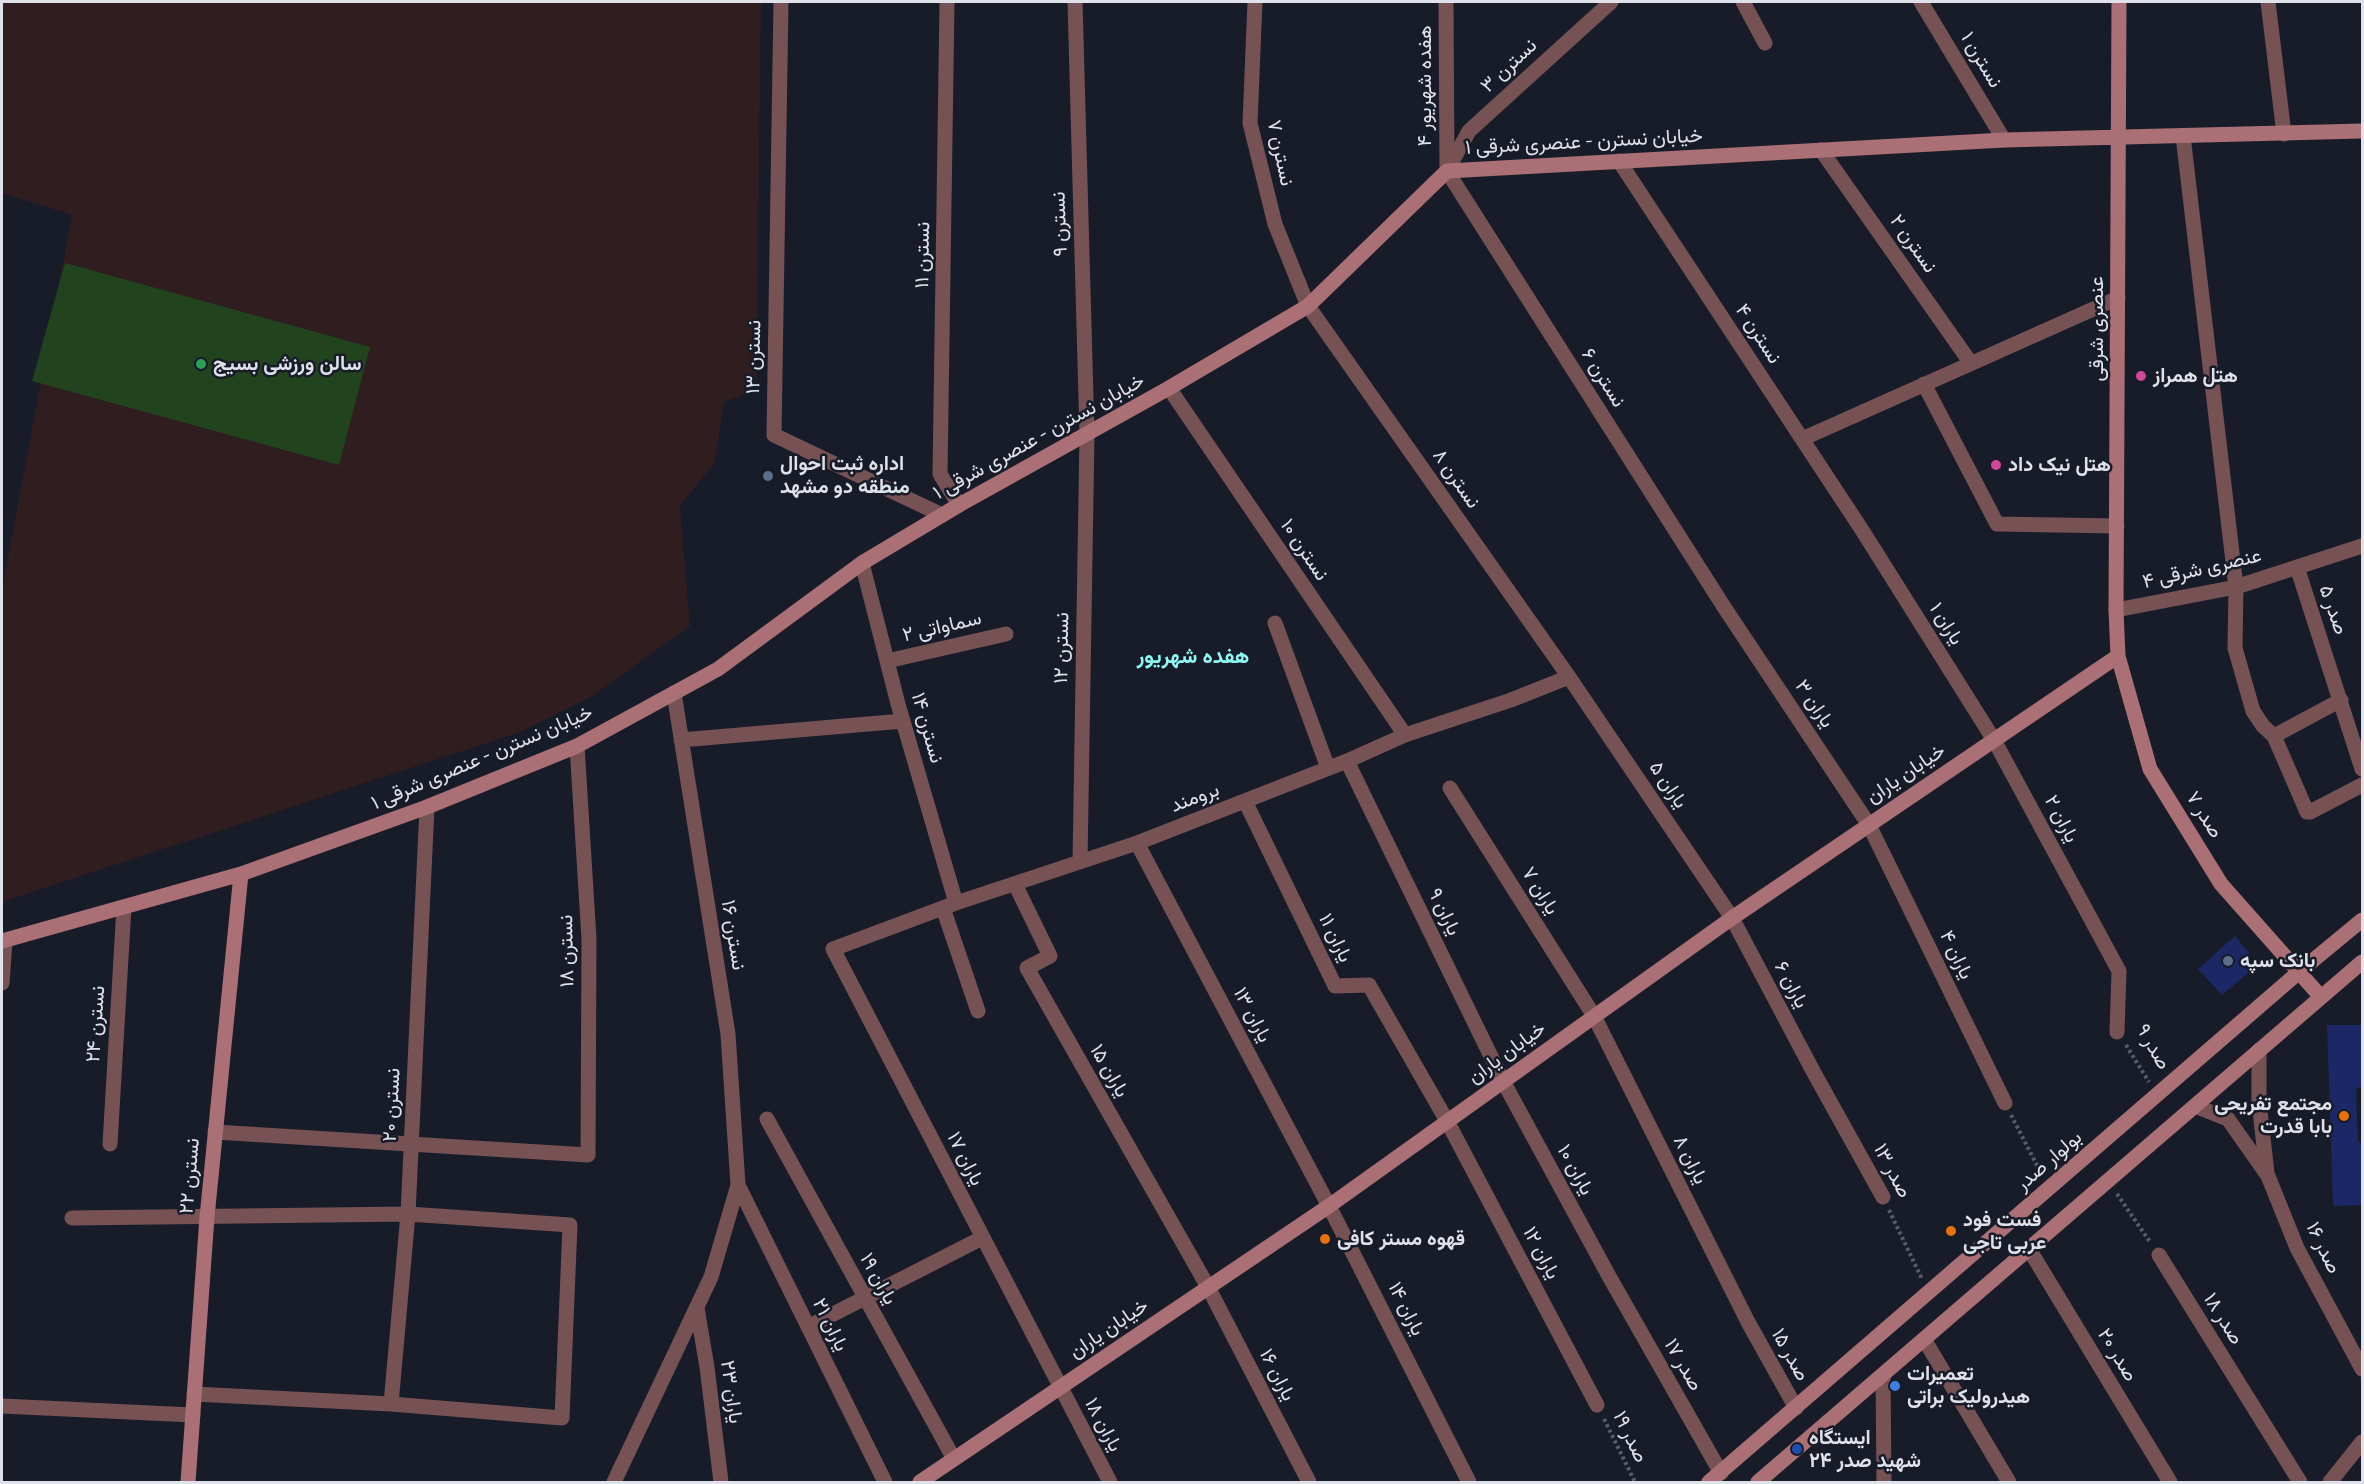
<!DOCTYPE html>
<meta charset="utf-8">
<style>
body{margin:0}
#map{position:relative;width:2364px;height:1484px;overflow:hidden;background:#181c28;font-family:Karla,sans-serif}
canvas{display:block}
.frame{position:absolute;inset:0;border:3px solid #dfe2eb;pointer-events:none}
</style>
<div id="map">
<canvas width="2364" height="1484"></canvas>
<div class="frame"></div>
</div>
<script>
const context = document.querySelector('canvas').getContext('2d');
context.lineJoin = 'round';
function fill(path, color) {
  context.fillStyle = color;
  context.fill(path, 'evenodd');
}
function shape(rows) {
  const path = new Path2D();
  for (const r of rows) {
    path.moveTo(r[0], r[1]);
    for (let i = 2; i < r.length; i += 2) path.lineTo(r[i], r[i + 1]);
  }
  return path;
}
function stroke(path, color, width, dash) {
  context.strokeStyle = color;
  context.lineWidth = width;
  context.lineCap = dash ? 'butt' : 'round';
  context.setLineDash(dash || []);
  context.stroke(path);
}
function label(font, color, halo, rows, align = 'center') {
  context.font = font + ' Karla,Vazirmatn,sans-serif';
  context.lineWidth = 5;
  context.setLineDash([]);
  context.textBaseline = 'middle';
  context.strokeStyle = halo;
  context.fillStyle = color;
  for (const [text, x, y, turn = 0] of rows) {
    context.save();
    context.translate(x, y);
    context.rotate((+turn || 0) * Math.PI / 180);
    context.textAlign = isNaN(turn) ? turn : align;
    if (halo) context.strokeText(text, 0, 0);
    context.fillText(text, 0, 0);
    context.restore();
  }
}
fill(shape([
 [2,2,761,2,756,390,724,402,715,462,680,506,690,626,591,697,520,732,2,902,2,590,72,215,2,193]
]), '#301d20');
fill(shape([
 [65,263,370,347,339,465,32,381]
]), '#21441e');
fill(shape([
 [2235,936,2249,953,2249,972,2222,995,2198,969],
 [2327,1025,2362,1025,2362,1085,2356,1090,2358,1141,2362,1145,2362,1205,2333,1206]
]), '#1b2865');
stroke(shape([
 [2126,1045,2149,1082],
 [2011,1115,2042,1175],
 [2117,1194,2150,1242],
 [1889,1210,1922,1279],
 [1604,1419,1635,1482]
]), '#595d68', 4, [3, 3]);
stroke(shape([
 [781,2,774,435,942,515],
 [947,2,940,474,959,505],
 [1075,2,1087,434,1080,862],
 [1255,2,1250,123,1275,224,1308,306,1569,677,1732,918,1813,1071,1883,1197],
 [1446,2,1447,168],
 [1743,2,1765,43],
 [1921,2,2004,140],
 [2268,2,2284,134],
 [2183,136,2236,587,2235,648,2253,711,2263,726,2274,736],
 [1821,150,1970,362],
 [1619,161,1862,530,1994,740,2119,971,2117,1032],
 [1447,171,1724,607,1869,825,2005,1103],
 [1447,171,1469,131,1611,2],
 [1924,384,1997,524,2117,526],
 [1169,388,1405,735],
 [1802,439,2118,298],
 [862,563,898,704,956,903],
 [2297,567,2362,769],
 [2116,610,2236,587,2362,546],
 [1275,623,1328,768],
 [887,661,1006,634],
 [2341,700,2274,736,2307,812,2310,812,2362,785],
 [681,740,903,721],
 [1347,761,1503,1081,1610,1278,1721,1473],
 [1450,788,1594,1016,1748,1322,1796,1408],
 [1245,801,1335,986,1369,985,1447,1121,1597,1405],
 [1137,843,1329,1206,1469,1482],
 [1015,884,1050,956,1027,968,1208,1287,1309,1482],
 [943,908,978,1011],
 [2,983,5,942],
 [2259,1050,2259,1102,2267,1173],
 [2195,1106,2228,1119,2268,1176,2297,1248,2362,1369],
 [767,1119,954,1459],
 [215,1132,588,1155,589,939,577,746],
 [110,1144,124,907],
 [738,1185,885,1482],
 [72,1218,408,1214,570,1225,562,1418,391,1404,194,1394],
 [2029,1249,2170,1482],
 [2159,1255,2300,1482],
 [697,1308,707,1367,721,1482],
 [808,1327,982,1238],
 [1924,1339,2009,1482],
 [1883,1375,1884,1482],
 [391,1404,408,1214,427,807],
 [2,1406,193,1415],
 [614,1482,711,1277,738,1185,728,1034,674,693],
 [1110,1482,833,949,956,903,1137,843,1347,761,1405,735,1511,700,1569,677],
 [2330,1482,2362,1442]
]), '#765255', 15);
stroke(shape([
 [2119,2,2116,610,2118,656,2150,769,2221,884,2321,997],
 [2,941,241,874,427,807,577,746,718,669,862,563,959,505,1169,388,1308,306,1447,171,2004,140,2362,131],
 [188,1482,207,1217,241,874],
 [920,1482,1329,1206,1732,918,2118,656],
 [1709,1482,2299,972,2362,920],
 [1758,1482,2362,962]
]), '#aa7075', 15);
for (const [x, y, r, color] of [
 [201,364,6,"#2e9e5b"],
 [2141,376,6,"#d1479c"],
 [1996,465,6,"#d1479c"],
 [768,476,6,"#5c6f8a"],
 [2228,961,6,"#5c6f8a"],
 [2344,1116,6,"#e8710a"],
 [1951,1231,6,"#e8710a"],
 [1325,1239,6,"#e8710a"],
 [1895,1386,6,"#3f7fe0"],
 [1797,1449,6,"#1a4fb4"]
]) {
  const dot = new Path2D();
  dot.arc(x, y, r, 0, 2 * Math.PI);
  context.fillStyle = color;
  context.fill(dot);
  stroke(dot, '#181c28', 2);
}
label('20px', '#dfe2eb', '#181c28', [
 ["نسترن ۱",1981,60,59],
 ["نسترن ۳",1509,66,-43],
 ["هفده شهریور ۴",1425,86,-90],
 ["خیابان نسترن - عنصری شرقی ۱",1584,142,-3],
 ["نسترن ۷",1280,153,78],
 ["نسترن ۹",1060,224,-92],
 ["نسترن ۲",1913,244,55],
 ["نسترن ۱۱",923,255,-89],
 ["عنصری شرقی",2097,329,-90],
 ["نسترن ۴",1758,334,57],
 ["نسترن ۱۳",754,357,-89],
 ["نسترن ۶",1603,378,58],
 ["خیابان نسترن - عنصری شرقی ۱",1039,437,-29],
 ["نسترن ۸",1456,479,55],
 ["نسترن ۱۰",1304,550,56],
 ["عنصری شرقی ۴",2202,569,-13],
 ["صدر ۵",2333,610,71],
 ["یاران ۱",1946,624,58],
 ["سماواتی ۲",942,627,-13],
 ["نسترن ۱۲",1062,648,-89],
 ["یاران ۳",1814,704,56],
 ["نسترن ۱۴",927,728,74],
 ["خیابان نسترن - عنصری شرقی ۱",482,758,-23],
 ["خیابان یاران",1906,774,-34],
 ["یاران ۵",1668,785,56],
 ["برومند",1195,798,-21],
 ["صدر ۷",2204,815,58],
 ["یاران ۲",2061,819,62],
 ["یاران ۷",1540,891,58],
 ["یاران ۹",1444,912,64],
 ["نسترن ۱۶",733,935,81],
 ["یاران ۱۱",1335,938,64],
 ["نسترن ۱۸",567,951,-91],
 ["یاران ۴",1956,955,64],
 ["یاران ۶",1791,985,62],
 ["یاران ۱۳",1252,1015,62],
 ["نسترن ۲۴",96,1024,-86],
 ["صدر ۹",2153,1047,60],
 ["خیابان یاران",1507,1053,-36],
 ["یاران ۱۵",1109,1071,60],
 ["نسترن ۲۰",392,1105,-87],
 ["یاران ۱۷",965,1159,63],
 ["یاران ۸",1690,1160,63],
 ["بولوار صدر",2049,1161,-41],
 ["یاران ۱۰",1575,1170,61],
 ["صدر ۱۳",1892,1171,62],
 ["نسترن ۲۲",190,1176,-85],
 ["صدر ۱۶",2323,1248,64],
 ["یاران ۱۲",1541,1253,62],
 ["یاران ۱۹",878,1279,61],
 ["یاران ۱۴",1406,1309,63],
 ["صدر ۱۸",2223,1319,58],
 ["یاران ۲۱",830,1325,64],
 ["خیابان یاران",1109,1329,-34],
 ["صدر ۱۵",1790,1355,61],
 ["صدر ۲۰",2117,1355,59],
 ["صدر ۱۷",1683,1365,60],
 ["یاران ۱۶",1277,1375,63],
 ["یاران ۲۳",731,1392,82],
 ["یاران ۱۸",1103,1425,62],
 ["صدر ۱۹",1630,1437,64]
]);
label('bold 20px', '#dfe2eb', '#181c28', [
 ["سالن ورزشی بسیج",213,364],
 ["هتل همراز",2153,376],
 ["اداره ثبت احوال",780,464],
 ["منطقه دو مشهد",780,487],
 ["هتل نیک داد",2008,465],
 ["بانک سپه",2240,961],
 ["مجتمع تفریحی",2332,1104,"right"],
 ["بابا قدرت",2332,1127,"right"],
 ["فست فود",1963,1220],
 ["عربی تاجی",1963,1243],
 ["قهوه مستر کافی",1337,1239],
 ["تعمیرات",1907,1374],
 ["هیدرولیک براتی",1907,1397],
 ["ایستگاه",1809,1438],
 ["شهید صدر ۲۴",1809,1461]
], 'left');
label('bold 21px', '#8ef9f4', '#181c28', [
 ["هفده شهریور",1193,657]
]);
</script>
